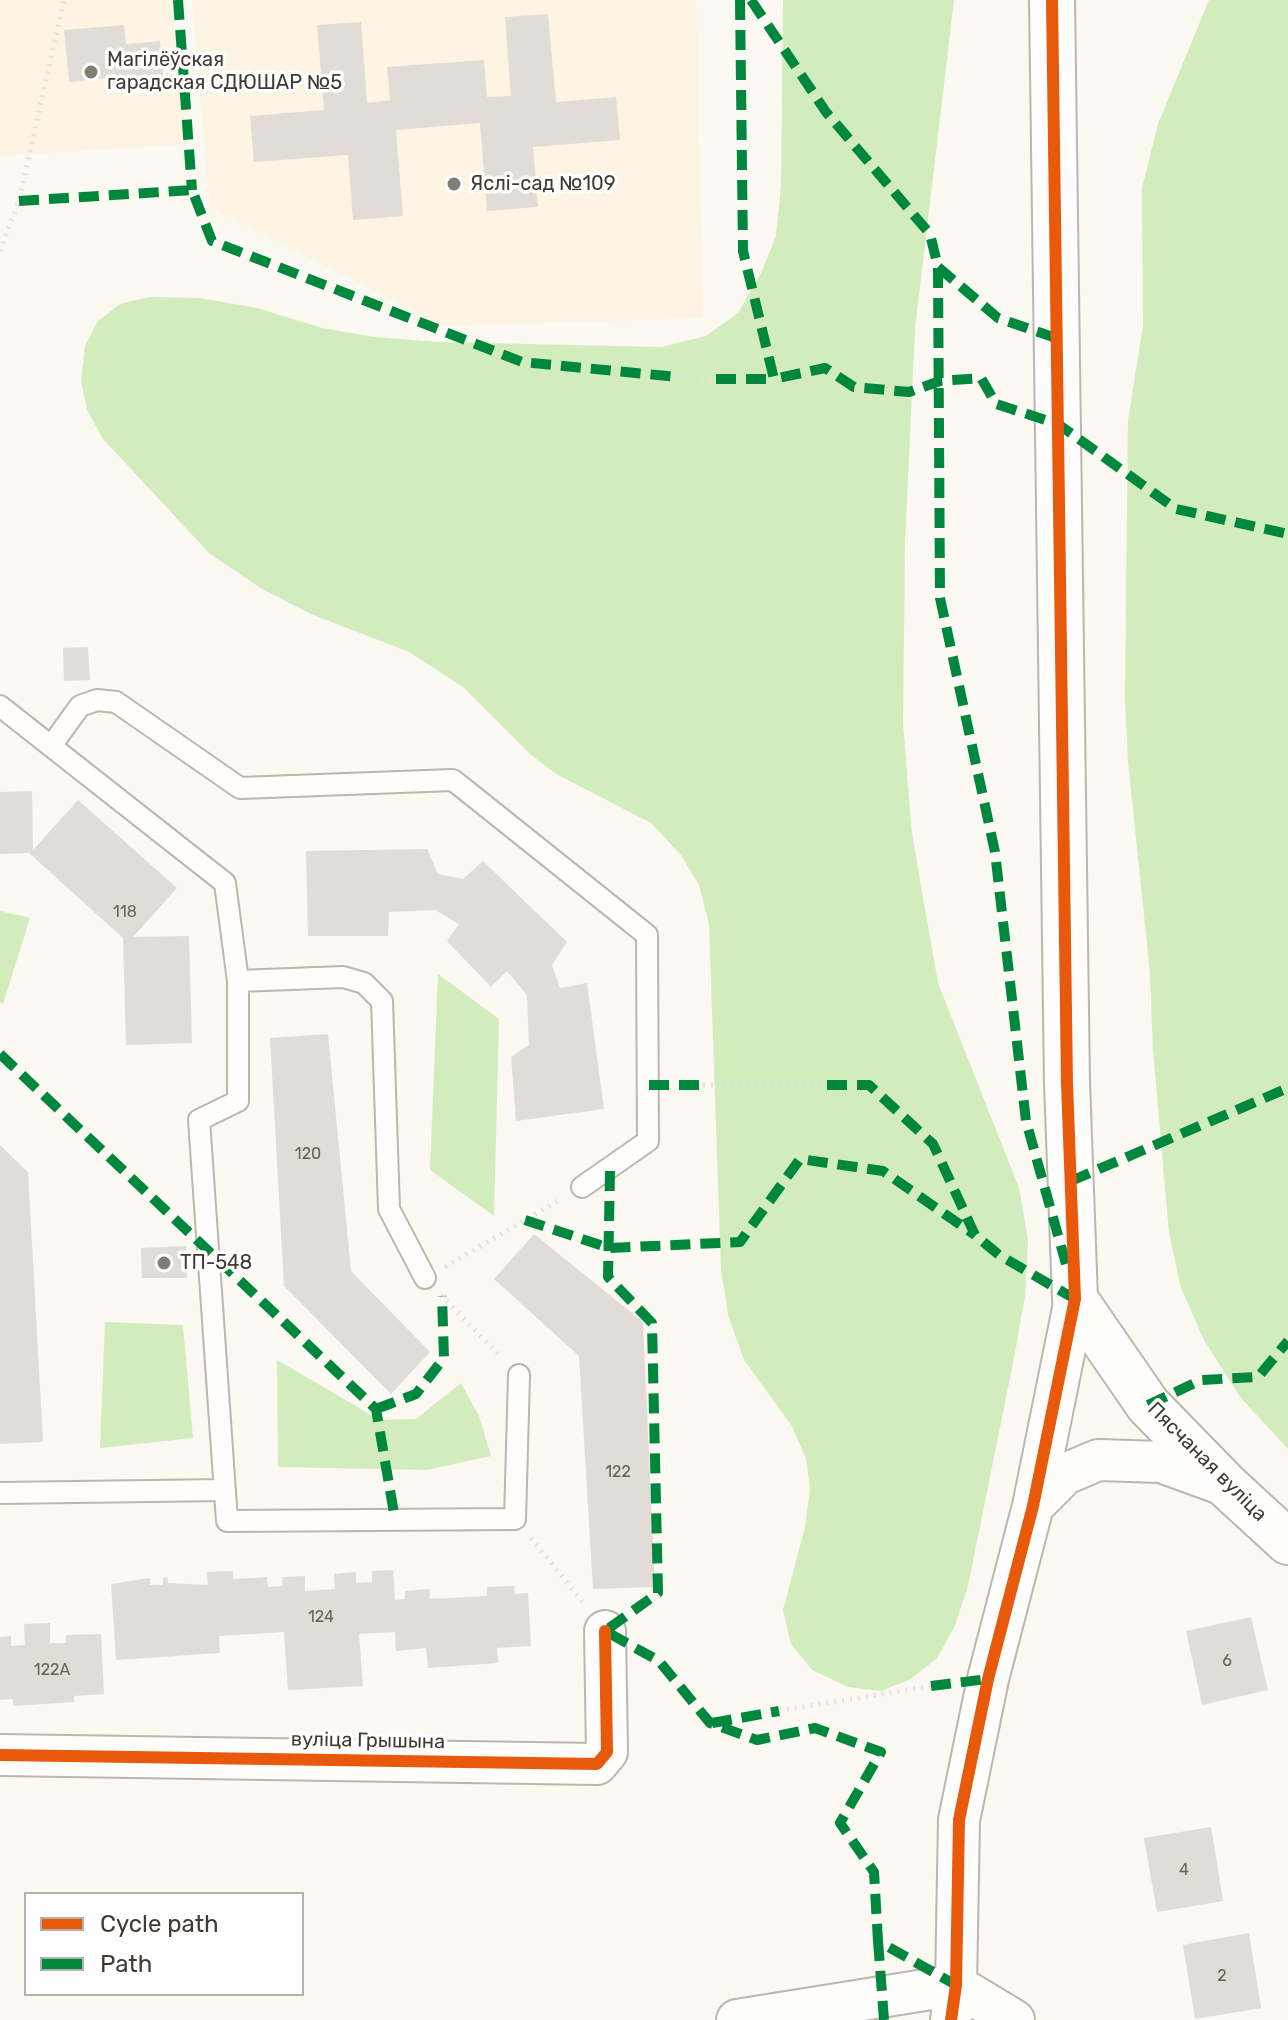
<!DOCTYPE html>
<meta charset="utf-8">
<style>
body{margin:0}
#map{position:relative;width:1288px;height:2020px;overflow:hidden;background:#fcf8f2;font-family:Rubik,sans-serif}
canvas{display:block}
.legend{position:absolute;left:24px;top:1892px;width:280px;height:104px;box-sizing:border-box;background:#fff;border:2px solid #b3b0ad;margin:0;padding:10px 14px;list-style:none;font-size:24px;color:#403a31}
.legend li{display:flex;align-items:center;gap:16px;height:40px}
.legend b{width:40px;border:2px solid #b3b0ad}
</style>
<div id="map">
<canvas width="1288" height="2020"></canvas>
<ul class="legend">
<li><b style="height:10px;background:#e8590c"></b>Cycle path</li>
<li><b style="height:10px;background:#00873e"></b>Path</li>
</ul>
</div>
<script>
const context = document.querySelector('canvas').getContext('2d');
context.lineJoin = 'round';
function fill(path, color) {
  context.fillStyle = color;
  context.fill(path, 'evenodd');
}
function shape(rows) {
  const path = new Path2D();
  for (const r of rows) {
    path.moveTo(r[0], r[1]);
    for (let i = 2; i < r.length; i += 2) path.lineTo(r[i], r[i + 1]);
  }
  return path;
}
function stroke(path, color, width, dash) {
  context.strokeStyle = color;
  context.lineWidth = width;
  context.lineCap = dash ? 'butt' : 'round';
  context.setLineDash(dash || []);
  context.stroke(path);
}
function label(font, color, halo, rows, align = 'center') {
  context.font = font + ' Rubik,sans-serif';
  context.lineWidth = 7;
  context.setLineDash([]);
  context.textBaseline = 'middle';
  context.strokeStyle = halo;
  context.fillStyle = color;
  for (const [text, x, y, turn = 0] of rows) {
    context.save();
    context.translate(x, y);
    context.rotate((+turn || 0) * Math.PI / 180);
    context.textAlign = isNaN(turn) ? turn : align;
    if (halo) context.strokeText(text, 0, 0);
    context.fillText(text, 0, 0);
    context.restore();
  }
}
fill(shape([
 [0,0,173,0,189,144,0,156],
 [192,0,696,0,703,318,444,326,210,207]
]), '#fef4e3');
fill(shape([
 [783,0,954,0,915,329,905,542,903,723,912,834,938,983,1019,1188,1028,1240,1025,1296,1015,1353,968,1586,954,1628,937,1658,911,1679,881,1691,848,1687,812,1670,791,1644,783,1610,805,1527,810,1489,806,1459,792,1426,744,1360,728,1315,721,1270,709,924,699,885,681,855,651,823,556,774,530,754,463,687,409,652,311,614,262,589,210,554,103,439,87,410,81,381,85,346,98,321,120,304,149,297,200,298,257,308,322,328,375,337,439,342,661,347,706,336,738,313,762,271,776,236,781,186],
 [1209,0,1288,0,1288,1449,1240,1397,1204,1340,1181,1288,1169,1233,1153,1051,1150,973,1128,762,1125,697,1128,420,1143,326,1142,188,1158,124],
 [0,911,30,918,3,1004,0,1002],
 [438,974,499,1019,494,1216,430,1170],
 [105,1322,183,1325,193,1438,100,1448],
 [277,1360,380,1420,416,1419,461,1383,479,1416,491,1456,427,1470,278,1467]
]), '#d2ecbe');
fill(shape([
 [548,14,556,102,616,97,620,140,533,147,538,207,487,211,480,123,396,130,403,216,353,220,348,155,254,162,250,116,324,110,317,25,361,22,367,103,390,100,387,67,484,60,487,97,511,96,505,17],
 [124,25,126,44,160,41,164,86,130,89,129,76,69,82,64,30],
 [88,647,90,680,64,681,63,648],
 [32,791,33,850,78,800,177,888,133,937,189,936,192,1043,126,1045,123,938,29,853,0,854,0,792],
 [427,849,438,874,463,879,483,861,567,942,552,965,560,988,587,983,604,1109,516,1121,511,1057,529,1045,527,995,507,971,491,987,447,941,459,924,435,910,389,912,388,936,308,936,306,851],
 [328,1034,351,1271,430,1352,391,1394,284,1286,270,1038],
 [0,1145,28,1172,43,1442,0,1444],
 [534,1234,643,1322,655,1587,593,1589,579,1356,494,1279],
 [186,1246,187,1278,142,1278,141,1248],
 [393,1570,395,1600,405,1599,405,1591,429,1589,430,1599,487,1596,487,1587,514,1586,515,1594,528,1593,531,1646,497,1648,498,1663,428,1668,426,1648,396,1651,395,1632,359,1634,363,1686,288,1690,284,1632,219,1636,220,1653,116,1660,111,1584,150,1578,150,1585,163,1585,163,1578,167,1577,168,1583,208,1585,207,1572,233,1571,233,1579,267,1577,268,1587,283,1586,282,1577,305,1576,305,1591,335,1589,334,1574,356,1572,356,1583,372,1582,372,1571],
 [1251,1617,1268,1690,1202,1705,1186,1631],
 [50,1623,50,1643,66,1643,66,1635,101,1634,104,1694,74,1696,74,1702,13,1706,13,1699,0,1700,0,1637,11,1636,11,1646,25,1645,24,1624],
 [1211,1827,1223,1901,1157,1912,1144,1838],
 [1249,1933,1261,2008,1195,2019,1183,1945]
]), '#e1dcd5');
const lane = shape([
 [0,706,225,883,238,981,238,1101,199,1120,227,1521,515,1519,519,1375],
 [51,746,80,706,97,700,116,702,240,788,453,780,647,935,648,1141,582,1187],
 [238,981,343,977,364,983,382,1001,389,1209,425,1278],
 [0,1493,225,1490]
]);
const street = shape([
 [1033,1506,1065,1474,1098,1460,1161,1462,1227,1486],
 [0,1755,597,1764,607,1752,605,1631],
 [737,2020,956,1985,1014,2020],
 [951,2020,956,1985,959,1820,988,1679,1033,1506,1075,1299]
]);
const secondary = shape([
 [1052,0,1067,1083,1075,1299,1148,1405,1227,1486,1288,1542]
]);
stroke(lane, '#bbb7af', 24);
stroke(street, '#bbb7af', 44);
stroke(secondary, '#bbb7af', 48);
stroke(shape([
 [0,251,19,201,64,0],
 [678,377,716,379],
 [703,1085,827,1085],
 [445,1267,561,1199],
 [441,1295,501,1357],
 [531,1538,585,1605],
 [779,1711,931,1686]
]), '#e3e2e0', 5, [2, 6]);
stroke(lane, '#fffefd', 20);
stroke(street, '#fffefd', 40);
stroke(secondary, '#fffefd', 44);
stroke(shape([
 [178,0,192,190],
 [740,0,743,251,774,379,825,368,854,387,909,392,940,381,981,378,996,404,1058,424,1176,509,1288,534],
 [751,0,826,112,930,234,938,267,940,598,995,852,1026,1121,1066,1264],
 [19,201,192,190,212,241,522,362,678,377],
 [938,267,998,318,1056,338],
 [716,379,774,379],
 [0,1054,376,1409,395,1519],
 [649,1085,703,1085],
 [827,1085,869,1085,933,1144,975,1235,999,1255,1075,1299],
 [610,1171,608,1277,652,1323,658,1593,605,1631,659,1661,710,1723,757,1740,815,1728,881,1752,840,1823,874,1872,878,1941,956,1985],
 [1071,1181,1288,1088],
 [525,1220,609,1248,740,1242,800,1159,883,1171,975,1235],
 [1148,1405,1201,1380,1258,1377,1288,1341],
 [376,1409,416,1394,444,1358,442,1296],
 [931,1686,988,1679],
 [712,1723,779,1711],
 [878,1941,884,2020]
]), '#00873e', 10, [20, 10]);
stroke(shape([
 [0,1755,597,1764,607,1752,605,1631],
 [951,2020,956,1985,959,1820,988,1679,1033,1506,1075,1299,1067,1083,1052,0]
]), '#e8590c', 12);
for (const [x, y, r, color] of [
 [91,72,8,"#827c75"],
 [454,184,8,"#827c75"],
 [164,1263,8,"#827c75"]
]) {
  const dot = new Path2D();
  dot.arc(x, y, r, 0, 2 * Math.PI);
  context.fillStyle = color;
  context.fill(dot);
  stroke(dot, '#fff', 3);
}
label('16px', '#68625a', null, [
 ["118",125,912],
 ["120",308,1154],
 ["122",618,1472],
 ["124",321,1617],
 ["6",1227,1661],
 ["122А",52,1670],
 ["4",1184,1870],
 ["2",1222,1976]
]);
label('20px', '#403a31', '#fff', [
 ["Магілёўская",107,60],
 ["гарадская СДЮШАР №5",107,83],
 ["Яслі-сад №109",470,184],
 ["ТП-548",180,1263]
], 'left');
label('20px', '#403a31', '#fff', [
 ["Пясчаная вуліца",1207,1462,45],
 ["вуліца Грышына",368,1741,1]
]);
</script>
